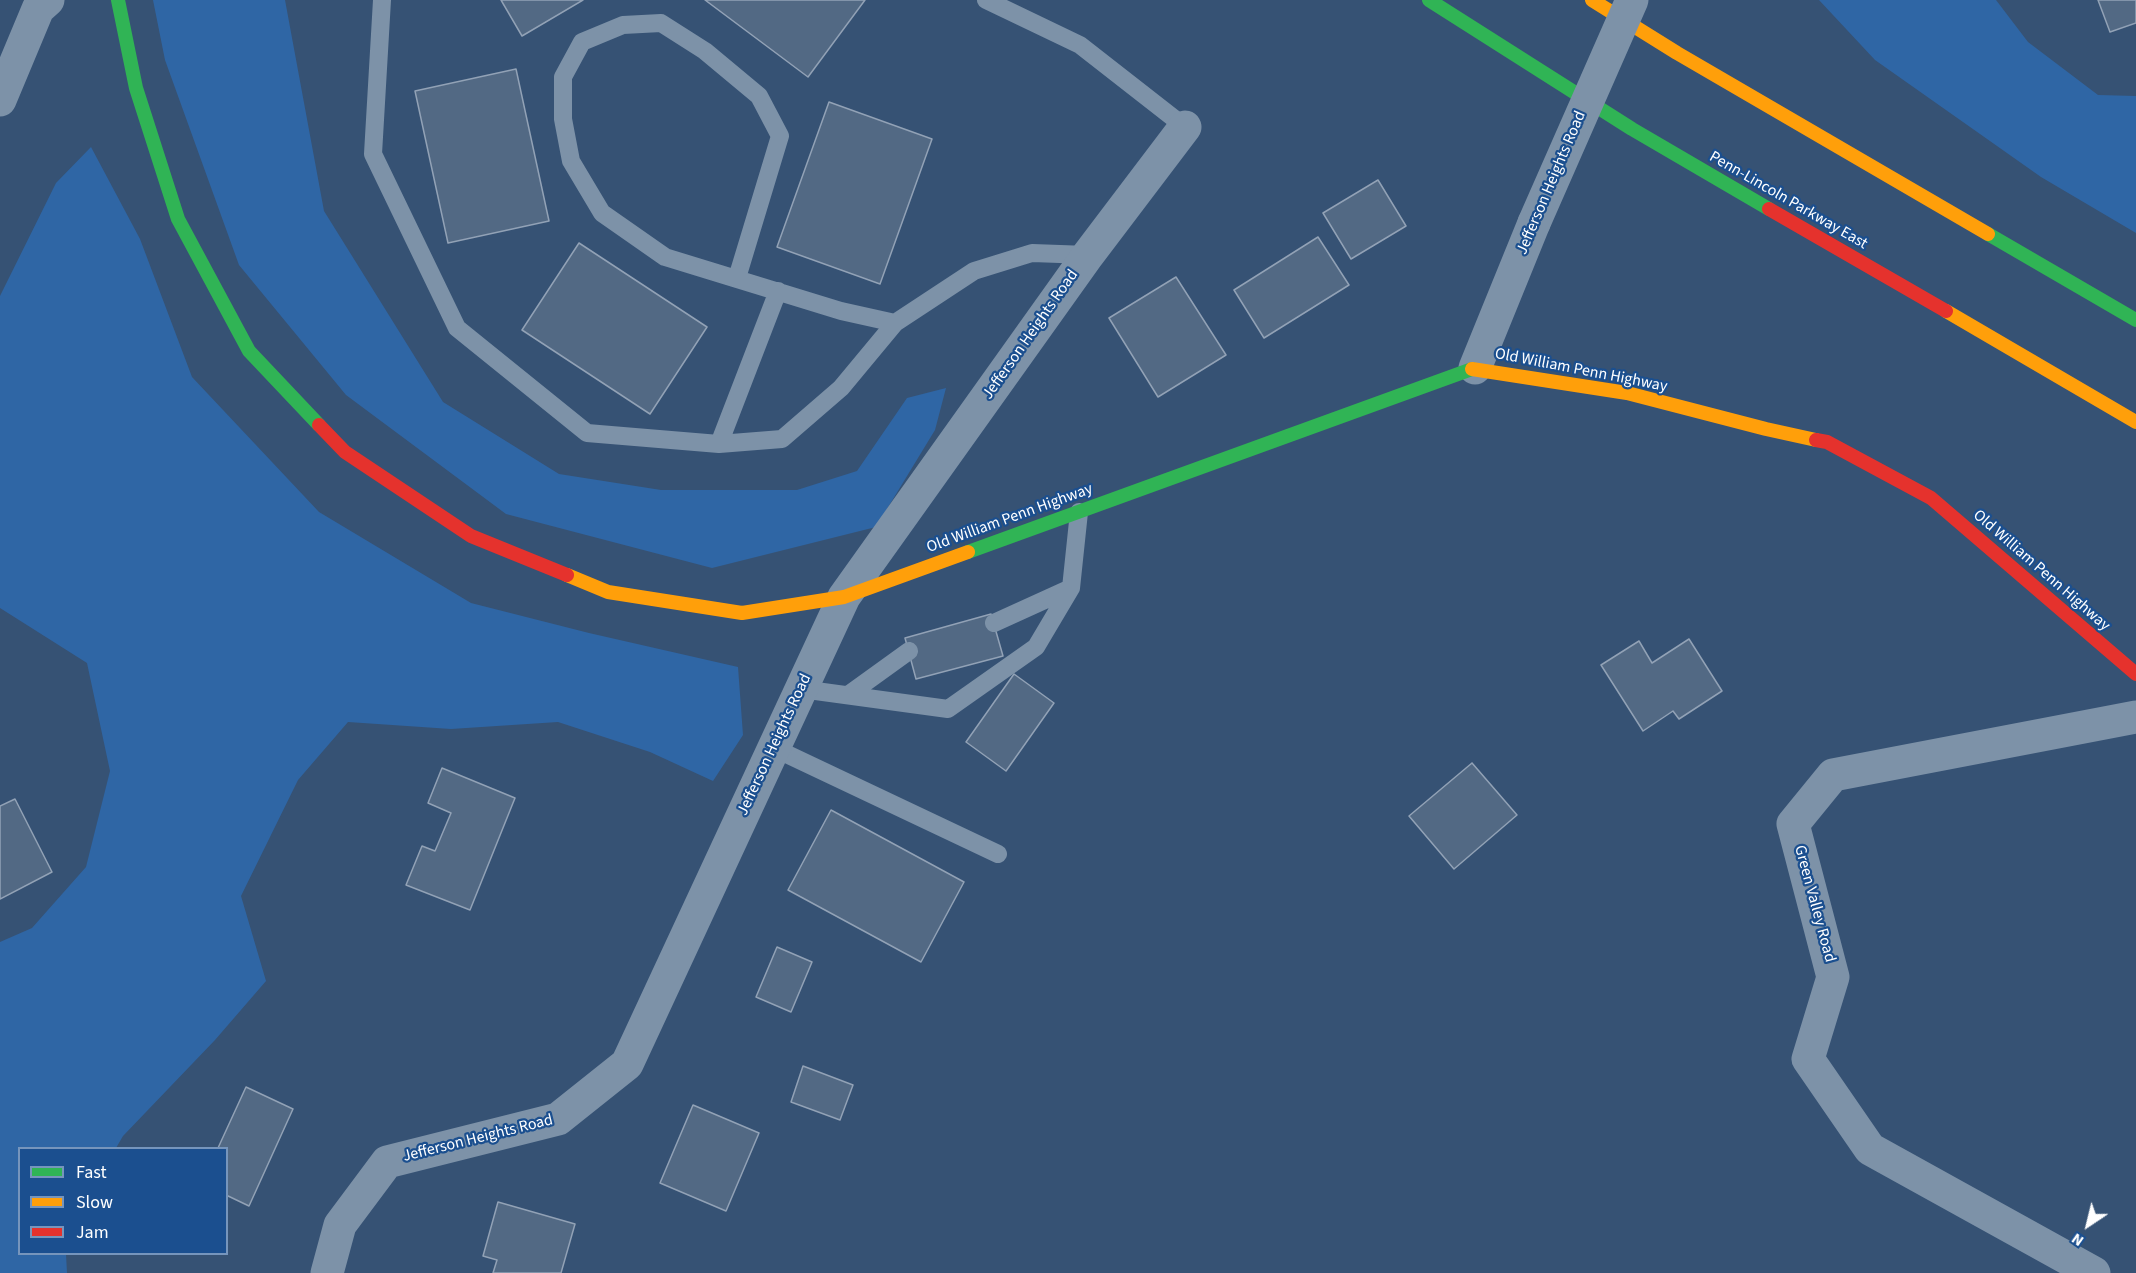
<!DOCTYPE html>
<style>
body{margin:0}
#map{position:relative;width:2136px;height:1273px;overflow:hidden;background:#365274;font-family:"Source Sans 3",sans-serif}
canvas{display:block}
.legend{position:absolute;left:18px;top:1147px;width:210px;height:108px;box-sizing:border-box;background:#1b4f8f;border:2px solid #7695bc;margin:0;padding:8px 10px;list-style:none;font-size:18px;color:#fff}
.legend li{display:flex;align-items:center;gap:12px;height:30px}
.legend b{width:30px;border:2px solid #7695bc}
.north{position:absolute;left:2058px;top:1195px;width:60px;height:60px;-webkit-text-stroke:4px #1b4f8f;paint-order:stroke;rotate:215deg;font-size:16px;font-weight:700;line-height:24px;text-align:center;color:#fff}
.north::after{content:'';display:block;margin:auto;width:21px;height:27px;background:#fff;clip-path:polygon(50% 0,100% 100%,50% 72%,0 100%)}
</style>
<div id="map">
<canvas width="2136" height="1273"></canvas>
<ul class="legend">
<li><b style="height:8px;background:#30b455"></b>Fast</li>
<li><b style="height:8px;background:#ff9f0a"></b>Slow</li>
<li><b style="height:8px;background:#e5322d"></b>Jam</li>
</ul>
<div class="north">N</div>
</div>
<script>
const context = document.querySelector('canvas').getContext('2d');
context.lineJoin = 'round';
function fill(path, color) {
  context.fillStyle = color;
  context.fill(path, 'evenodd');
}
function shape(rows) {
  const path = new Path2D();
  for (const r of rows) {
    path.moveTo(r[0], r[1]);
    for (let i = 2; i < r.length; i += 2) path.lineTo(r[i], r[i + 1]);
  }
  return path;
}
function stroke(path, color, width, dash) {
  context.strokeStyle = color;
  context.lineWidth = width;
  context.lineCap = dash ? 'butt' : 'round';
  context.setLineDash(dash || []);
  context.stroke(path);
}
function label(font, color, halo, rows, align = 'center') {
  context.font = font + ' "Source Sans 3",sans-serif';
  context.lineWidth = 4.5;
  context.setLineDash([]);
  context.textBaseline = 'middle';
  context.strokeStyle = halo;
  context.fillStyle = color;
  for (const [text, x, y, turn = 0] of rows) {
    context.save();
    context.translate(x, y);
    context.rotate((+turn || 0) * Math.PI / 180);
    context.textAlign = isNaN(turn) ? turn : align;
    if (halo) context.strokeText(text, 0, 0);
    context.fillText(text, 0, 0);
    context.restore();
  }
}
fill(shape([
 [153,0,285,0,324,211,443,402,559,474,661,490,797,490,857,471,907,398,946,388,935,430,876,527,712,568,506,514,346,395,239,265,165,60],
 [1819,0,1996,0,2028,42,2098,95,2136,96,2136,233,2041,177,1875,60],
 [91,147,140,239,192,377,319,512,471,603,589,633,738,667,743,735,713,781,650,752,558,722,451,729,348,722,298,780,241,896,266,981,215,1040,123,1136,116,1148,20,1148,20,1254,66,1254,67,1273,0,1273,0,942,32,928,86,867,110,771,87,663,0,608,0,296,56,183]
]), '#2f66a5');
const building = shape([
 [501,0,583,0,522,36,501,0],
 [705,0,865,0,808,77,705,0],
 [2098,0,2136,0,2136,23,2110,32,2098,0],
 [516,69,549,221,448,243,415,91,516,69],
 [829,102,932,139,880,284,777,247,829,102],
 [1378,180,1406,226,1351,259,1323,213,1378,180],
 [1318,237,1349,285,1264,338,1234,290,1318,237],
 [579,243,707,327,650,414,522,330,579,243],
 [1176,277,1226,355,1158,397,1109,318,1176,277],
 [991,614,1003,656,916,679,905,638,991,614],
 [1689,639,1722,691,1679,719,1673,711,1643,731,1601,665,1639,641,1652,663,1689,639],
 [1014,674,1054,703,1006,771,966,742,1014,674],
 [1472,763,1517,815,1454,869,1409,816,1472,763],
 [442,768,515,798,470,910,406,885,422,846,435,851,451,813,428,803,442,768],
 [15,799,52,872,0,899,0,806,15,799],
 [831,810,964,882,921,962,788,890,831,810],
 [777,947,812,962,791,1012,756,997,777,947],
 [803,1066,853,1085,840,1120,791,1102,803,1066],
 [246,1087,293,1109,249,1206,226,1195,226,1148,218,1148,246,1087],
 [693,1105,759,1133,726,1211,660,1183,693,1105],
 [498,1202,575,1224,561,1273,493,1273,497,1260,483,1256,498,1202]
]);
fill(building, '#526984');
stroke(building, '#92a2b6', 1.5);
stroke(shape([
 [382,0,373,154,457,328,587,433,719,444,782,439,841,388,895,323,974,271,1032,253,1088,255],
 [986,0,1080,45,1185,127],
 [737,278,780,136,759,96,705,51,661,23,623,25,582,42,563,77,563,119,571,161,602,213,665,257,841,311,895,323],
 [719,444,778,291],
 [994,623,1071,588],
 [801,689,948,709,1036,647,1071,588,1079,512],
 [848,695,909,651],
 [774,748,998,854]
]), '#7d92a8', 18);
stroke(shape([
 [0,100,38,9,48,0],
 [1475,368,1534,223],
 [327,1273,340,1225,387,1162,558,1119,627,1064,844,597,1088,255,1185,127],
 [2094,1273,1870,1149,1808,1059,1833,977,1793,824,1833,775,2136,717]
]), '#7d92a8', 33);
stroke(shape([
 [118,0,136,88,178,219,249,351,319,425],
 [1429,0,1632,129,1769,209],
 [1988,234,2136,320],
 [968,552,1472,369]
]), '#30b455', 14);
stroke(shape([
 [1592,0,1677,53,1988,234],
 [1946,311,2136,422],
 [1472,369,1627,393,1766,429,1816,440],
 [567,575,608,592,742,613,844,597,968,552]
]), '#ff9f0a', 14);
stroke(shape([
 [1769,209,1946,311],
 [319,425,345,452,471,536,567,575],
 [1816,440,1827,442,1931,498,2136,674]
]), '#e5322d', 14);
stroke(shape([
 [1534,223,1632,0]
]), '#7d92a8', 33);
label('16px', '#fff', '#1b4f8f', [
 ["Jefferson Heights Road",1552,183,-67],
 ["Penn-Lincoln Parkway East",1788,201,30],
 ["Jefferson Heights Road",1031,335,-55],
 ["Old William Penn Highway",1581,371,11],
 ["Old William Penn Highway",1010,519,-20],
 ["Old William Penn Highway",2041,571,41],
 ["Jefferson Heights Road",775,745,-65],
 ["Green Valley Road",1814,904,75],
 ["Jefferson Heights Road",478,1139,-14]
]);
</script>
